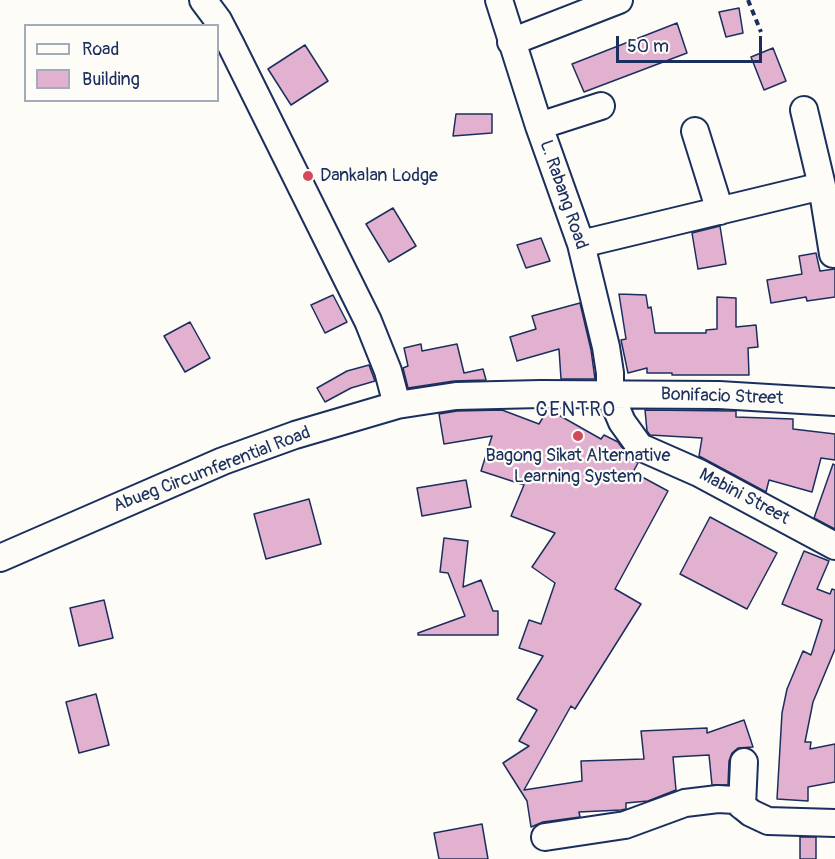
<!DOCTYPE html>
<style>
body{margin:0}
#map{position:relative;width:835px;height:859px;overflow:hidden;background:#fdfcf7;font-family:Pangolin,sans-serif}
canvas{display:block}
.legend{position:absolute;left:24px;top:24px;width:195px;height:78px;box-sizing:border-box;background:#fdfcf7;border:2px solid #a3aaba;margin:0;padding:8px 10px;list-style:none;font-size:18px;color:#1b2f5e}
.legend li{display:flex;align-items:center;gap:12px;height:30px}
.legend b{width:30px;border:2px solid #a3aaba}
.scale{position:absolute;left:616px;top:36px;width:146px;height:27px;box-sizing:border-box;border:3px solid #1b2f5e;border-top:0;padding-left:8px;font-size:18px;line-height:21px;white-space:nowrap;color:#1b2f5e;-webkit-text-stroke:4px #fdfcf7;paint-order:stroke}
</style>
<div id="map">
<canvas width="835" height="859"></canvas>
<ul class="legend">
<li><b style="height:8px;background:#fdfcf7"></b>Road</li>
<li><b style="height:16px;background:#e3b1d0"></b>Building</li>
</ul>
<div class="scale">50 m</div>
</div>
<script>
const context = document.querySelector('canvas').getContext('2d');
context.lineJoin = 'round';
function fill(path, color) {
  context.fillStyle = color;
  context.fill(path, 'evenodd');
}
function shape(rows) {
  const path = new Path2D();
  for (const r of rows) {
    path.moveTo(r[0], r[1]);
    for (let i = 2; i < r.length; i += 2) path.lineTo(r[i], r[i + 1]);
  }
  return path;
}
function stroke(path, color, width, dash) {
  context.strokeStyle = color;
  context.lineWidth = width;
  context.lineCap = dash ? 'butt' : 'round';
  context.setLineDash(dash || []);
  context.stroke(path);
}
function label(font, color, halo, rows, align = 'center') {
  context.font = font + ' Pangolin,sans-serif';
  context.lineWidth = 4.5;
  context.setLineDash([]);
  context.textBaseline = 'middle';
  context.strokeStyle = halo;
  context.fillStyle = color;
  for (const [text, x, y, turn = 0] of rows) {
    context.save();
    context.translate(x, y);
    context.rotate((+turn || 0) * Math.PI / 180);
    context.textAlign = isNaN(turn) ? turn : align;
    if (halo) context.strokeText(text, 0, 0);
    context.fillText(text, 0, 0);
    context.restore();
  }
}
const building = shape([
 [739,8,743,33,726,37,719,12,739,8],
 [677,23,687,53,584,92,572,64,677,23],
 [305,45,328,81,291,105,268,69,305,45],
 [773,48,786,81,764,90,751,57,773,48],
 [456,114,492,114,492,133,453,136,456,114],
 [393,208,416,246,389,262,366,224,393,208],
 [720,226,726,264,698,269,692,233,720,226],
 [541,238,550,261,526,268,517,245,541,238],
 [816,253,820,271,835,269,835,297,807,301,806,297,771,303,767,280,802,274,799,256,816,253],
 [619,294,646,295,648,308,651,307,655,333,706,333,706,330,717,329,717,297,736,298,736,327,756,325,758,347,748,348,749,375,672,375,672,373,647,373,647,368,628,373,621,340,626,339,619,294],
 [333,295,347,322,325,333,311,305,333,295],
 [580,303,591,350,595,379,561,379,559,349,517,361,510,337,536,329,532,316,580,303],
 [190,322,210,358,185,372,164,336,190,322],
 [421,344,422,351,457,344,464,373,483,369,486,380,454,381,408,388,403,368,408,366,404,348,421,344],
 [369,365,375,381,351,388,325,402,317,388,347,371,369,365],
 [548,409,601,439,604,435,618,442,628,456,638,463,633,472,668,491,615,589,641,604,575,709,571,706,524,790,582,781,581,761,644,759,641,731,707,728,707,733,744,720,753,747,738,748,732,753,729,761,728,785,712,785,709,755,673,757,676,790,648,801,626,803,626,809,621,810,579,812,580,817,543,822,531,827,527,801,503,763,529,746,519,741,537,710,517,699,543,656,519,648,529,620,541,624,555,583,532,567,555,533,511,516,524,485,481,471,492,436,444,444,439,414,457,411,502,410,539,424,548,409],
 [645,410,736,411,736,417,793,419,793,429,835,434,835,460,821,458,812,492,769,480,766,492,699,456,702,438,650,435,647,431,645,410],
 [833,464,835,465,835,529,814,518,833,464],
 [466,480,471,507,422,516,417,488,466,480],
 [309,499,321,544,266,559,254,514,309,499],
 [710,517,777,553,747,609,680,574,710,517],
 [444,538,468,541,463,587,481,580,493,611,498,611,498,635,418,635,418,633,465,616,448,573,440,572,444,538],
 [804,551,829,561,817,589,830,594,832,589,835,590,835,649,813,702,805,742,811,742,810,749,835,744,835,782,808,787,808,801,777,799,782,713,787,689,803,651,811,655,822,620,782,604,804,551],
 [104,600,113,638,79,646,70,608,104,600],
 [96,694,109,745,79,753,66,702,96,694],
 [482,824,488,859,439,859,434,833,482,824],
 [800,837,816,837,816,859,800,859,800,837]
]);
fill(building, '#e3b1d0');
stroke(building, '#1b2f5e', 1.5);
const minor = shape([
 [203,0,218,20,231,45,368,321,388,371,397,405],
 [499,0,539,126,581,244,606,347,610,373,610,394,622,422,640,447,699,473,835,546],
 [511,42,619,0],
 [804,110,822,186,833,254],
 [539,126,601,106],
 [695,131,720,211],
 [581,244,822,186],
 [0,558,223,461,295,435,397,405,456,396,541,394,719,395,835,402],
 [742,806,744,762],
 [545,837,625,825,685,803,718,799,735,800,751,813,768,821,835,823]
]);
stroke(minor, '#1b2f5e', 30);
stroke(shape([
 [748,0,761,32]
]), '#1b2f5e', 4, [6, 4.5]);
stroke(minor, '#fdfcf7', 26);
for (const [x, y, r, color] of [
 [308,176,6,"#d1495b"],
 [578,436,6,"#d1495b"]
]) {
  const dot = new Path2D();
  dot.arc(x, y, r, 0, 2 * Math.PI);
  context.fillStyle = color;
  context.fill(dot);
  stroke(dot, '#fdfcf7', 2);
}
label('18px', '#1b2f5e', '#fdfcf7', [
 ["Dankalan Lodge",320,176],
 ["Bagong Sikat Alternative",578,456,"center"],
 ["Learning System",578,477,"center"]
], 'left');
label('18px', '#1b2f5e', '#fdfcf7', [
 ["L. Rabang Road",563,195,71],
 ["Bonifacio Street",722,397,2],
 ["Abueg Circumferential Road",212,470,-21],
 ["Mabini Street",744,497,28]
]);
context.letterSpacing = '1.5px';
label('20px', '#1b2f5e', '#fdfcf7', [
 ["CENTRO",576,411]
]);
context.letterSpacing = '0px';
</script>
